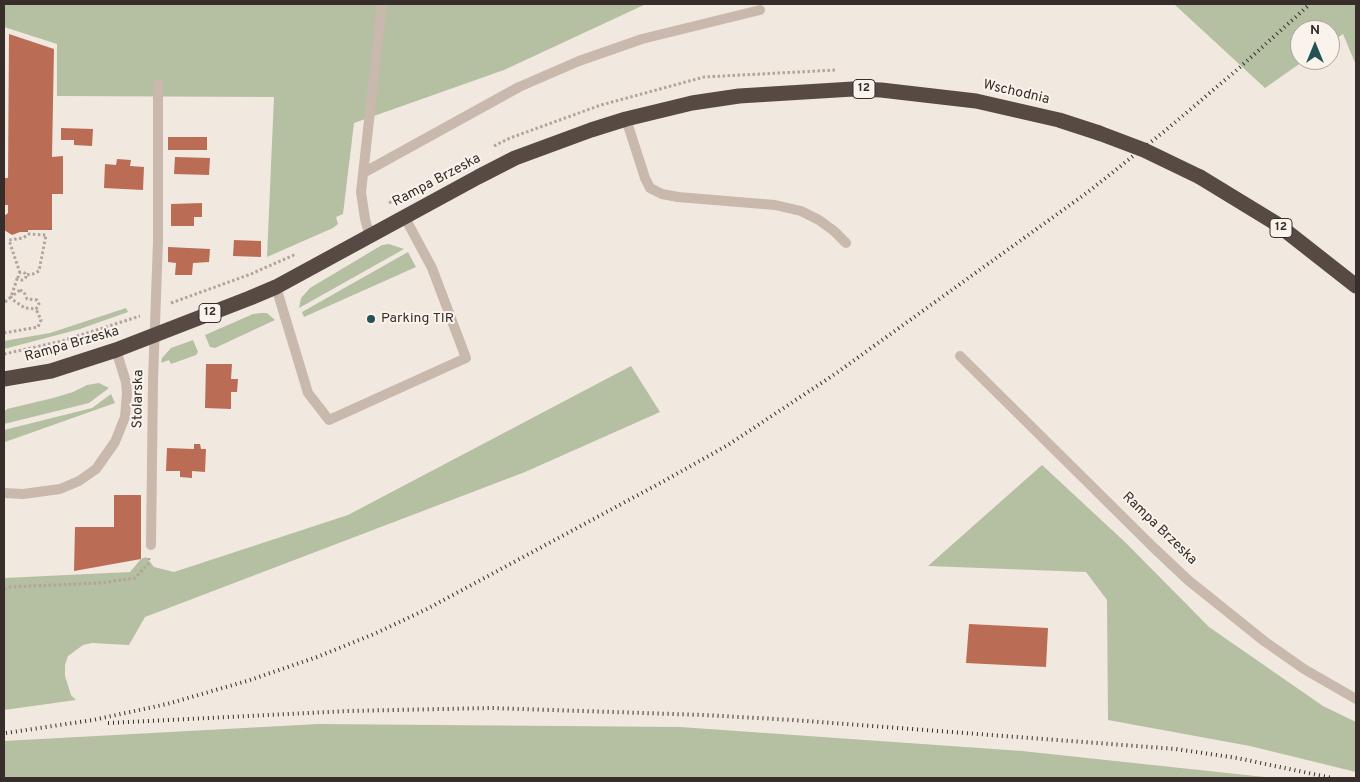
<!DOCTYPE html>
<style>
body{margin:0}
#map{position:relative;width:1360px;height:782px;overflow:hidden;background:#f1e9e0;font-family:Overpass,sans-serif}
canvas{display:block}
.frame{position:absolute;inset:0;border:5px solid #372e2b;pointer-events:none}
.north{position:absolute;left:1290px;top:20px;width:50px;height:50px;box-sizing:border-box;background:#f9f3ec;border:1px solid #aba49f;border-radius:50%;rotate:0deg;font-size:14px;font-weight:700;line-height:20px;text-align:center;color:#372e2b}
.north::after{content:'';display:block;margin:auto;width:18px;height:22px;background:#245255;clip-path:polygon(50% 0,100% 100%,50% 72%,0 100%)}
</style>
<div id="map">
<canvas width="1360" height="782"></canvas>
<div class="frame"></div>
<div class="north">N</div>
</div>
<script>
const context = document.querySelector('canvas').getContext('2d');
context.lineJoin = 'round';
function fill(path, color) {
  context.fillStyle = color;
  context.fill(path, 'evenodd');
}
function shape(rows) {
  const path = new Path2D();
  for (const r of rows) {
    if (r.length === 3) {
      path.moveTo(r[0] + r[2], r[1]);
      path.arc(r[0], r[1], r[2], 0, 2 * Math.PI);
      continue;
    }
    path.moveTo(r[0], r[1]);
    for (let i = 2; i < r.length; i += 2) path.lineTo(r[i], r[i + 1]);
  }
  return path;
}
function stroke(path, color, width, dash) {
  context.strokeStyle = color;
  context.lineWidth = width;
  context.lineCap = dash ? 'butt' : 'round';
  context.setLineDash(dash || []);
  context.stroke(path);
}
function label(font, color, halo, rows, align = 'center') {
  context.font = font + ' Overpass,sans-serif';
  context.lineWidth = 4;
  context.setLineDash([]);
  context.textBaseline = 'middle';
  context.strokeStyle = halo;
  context.fillStyle = color;
  for (const [text, x, y, turn = 0] of rows) {
    context.save();
    context.translate(x, y);
    context.rotate((+turn || 0) * Math.PI / 180);
    context.textAlign = isNaN(turn) ? turn : align;
    if (halo) context.strokeText(text, 0, 0);
    context.fillText(text, 0, 0);
    context.restore();
  }
}
fill(shape([
 [4,4,646,4,504,70,354,123,343,214,336,217,338,224,333,228,267,257,274,97,57,96,57,44,4,27],
 [1174,4,1356,4,1356,65,1343,34,1330,43,1330,30,1300,30,1300,60,1305,60,1265,88],
 [389,244,404,249,299,308,301,298,310,288,382,245],
 [408,252,416,267,304,317,302,312],
 [126,308,128,312,80,329,4,349,4,341,50,333],
 [261,313,267,313,275,320,215,348,210,347,205,335,253,314],
 [193,340,198,352,196,355,171,364,169,360,161,363,162,358,171,348],
 [631,366,660,412,525,472,145,617,129,645,92,643,83,645,68,656,65,665,65,676,71,695,76,700,4,710,4,578,130,572,141,559,146,557,154,567,174,572,348,515],
 [99,383,109,388,89,403,4,424,4,412,7,409,53,398,73,392,87,385],
 [111,394,115,403,5,442,4,448,4,430,92,408],
 [1042,465,1126,543,1209,627,1323,706,1356,722,1356,772,1250,746,1108,720,1107,600,1086,572,928,566],
 [318,724,680,727,1022,751,1274,778,4,778,4,741]
]), '#b5bfa1');
fill(shape([
 [9,34,54,49,52,157,63,156,63,194,52,194,52,230,28,230,28,232,20,232,12,235,4,230,4,216,8,213,8,205,4,205,4,178,8,178],
 [61,128,93,129,92,146,74,145,74,140,61,140],
 [168,137,207,137,207,150,168,150],
 [175,157,210,158,209,175,174,174],
 [117,159,131,160,130,166,144,167,143,190,104,188,105,164,116,165],
 [202,203,202,217,194,217,194,226,171,226,171,204],
 [234,240,261,241,261,257,233,256],
 [168,247,210,249,209,262,193,263,192,275,175,275,176,263,168,262],
 [206,364,232,364,231,379,238,379,237,392,231,392,231,409,205,408],
 [194,444,200,444,201,449,206,449,205,472,192,471,192,478,180,477,180,471,166,471,167,448,194,449],
 [114,495,141,495,141,559,74,571,75,527,114,527],
 [969,624,1048,628,1046,667,966,663]
]), '#bb6c54');
stroke(shape([
 [494,146,510,138,601,105,704,77,836,70],
 [389,203,416,188],
 [22,276,4],
 [20,273,9,240,23,238,29,234,46,235,39,271,33,274,26,275],
 [20,290,24,292,27,299,37,300,39,304,36,309,25,308,13,300,11,297,20,290],
 [5,302,11,297,18,276],
 [171,303,251,274,296,254],
 [4,333,38,327,41,320,36,309],
 [4,354,62,341,140,316],
 [4,589,10,587,100,583,135,578,148,564,149,558]
]), '#b4a397', 3, [2.5, 2.5]);
stroke(shape([
 [626,119,645,178,650,188,662,194,678,197,775,205,801,211,819,220,834,231,846,243],
 [363,173,519,87,579,61,642,39,760,10],
 [370,237,365,219,361,192,382,4],
 [276,287,308,393,329,420,466,358,432,268,404,216],
 [960,356,1153,547,1188,580,1264,641,1304,669,1356,699],
 [4,493,23,494,60,489,79,481,96,469,115,442,125,417,127,393,126,382,116,350],
 [151,545,153,380,158,241,158,84]
]), '#c8b9ac', 10);
stroke(shape([
 [1200,177,1277,224,1356,286],
 [4,379,51,371,116,350,250,298,276,287,478,177,515,158,591,130,626,119,692,103,739,96,853,89,881,90,976,101,1059,120,1099,133]
]), '#574943', 15);
stroke(shape([
 [108,723,347,711,491,708,704,715,793,720,1176,749,1237,758,1332,778],
 [6,733,93,720,167,704,247,681,317,657,374,634,427,609,664,481,728,445,835,374,1088,192,1166,130,1238,69,1310,4]
]), '#372e2b', 4, [1, 4]);
stroke(shape([
 [1099,133,1144,150,1200,177]
]), '#574943', 15);
for (const [x, y, r, color] of [
 [371,319,5,"#245255"]
]) {
  const dot = new Path2D();
  dot.arc(x, y, r, 0, 2 * Math.PI);
  context.fillStyle = color;
  context.fill(dot);
  stroke(dot, '#f9f3ec', 2);
}
for (const [x, y, w] of [
 [864,89,22],
 [1281,228,22],
 [210,313,22]
]) {
  const box = new Path2D();
  box.roundRect(x - w / 2, y - 9.5, w, 19, 4);
  context.fillStyle = '#f9f3ec';
  context.fill(box);
  stroke(box, '#372e2b', 1);
}
label('bold 12px', '#372e2b', null, [
 ["12",864,89],
 ["12",1281,228],
 ["12",210,313]
]);
label('14px', '#372e2b', '#f9f3ec', [
 ["Wschodnia",1016,93,13],
 ["Rampa Brzeska",437,181,-28],
 ["Rampa Brzeska",72,345,-16],
 ["Stolarska",139,399,-89],
 ["Rampa Brzeska",1159,529,44]
]);
label('14px', '#372e2b', '#f9f3ec', [
 ["Parking TIR",381,319]
], 'left');
</script>
